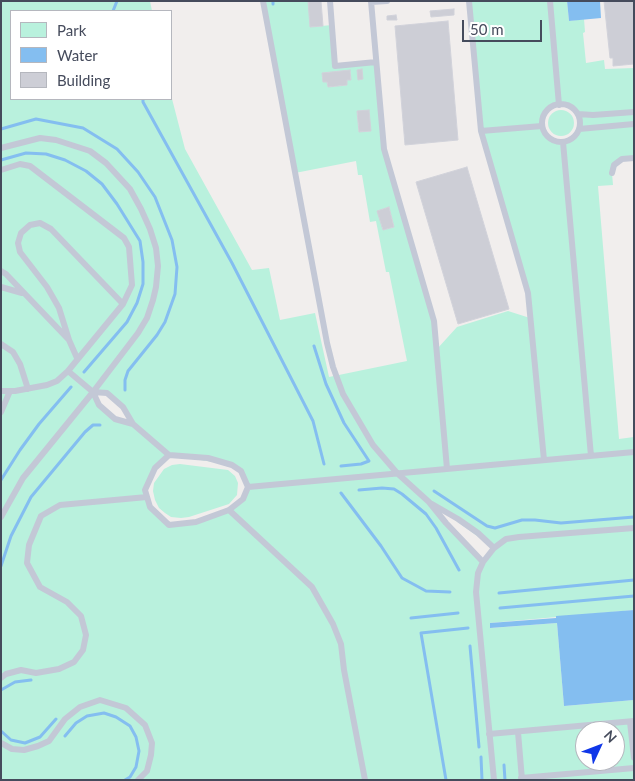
<!DOCTYPE html>
<style>
body{margin:0}
#map{position:relative;width:635px;height:781px;overflow:hidden;background:#f1eeed;font-family:Lato,sans-serif}
canvas{display:block}
.frame{position:absolute;inset:0;border:2px solid #454b5c;pointer-events:none}
.legend{position:absolute;left:10px;top:10px;width:162px;height:90px;box-sizing:border-box;background:#fff;border:1px solid #b5b7be;margin:0;padding:6px 9px;list-style:none;font-size:15px;color:#454b5c}
.legend li{display:flex;align-items:center;gap:10px;height:25px}
.legend b{width:25px;border:1px solid #b5b7be}
.north{position:absolute;left:575px;top:721px;width:50px;height:50px;box-sizing:border-box;background:#fff;border:1px solid #b5b7be;border-radius:50%;rotate:47deg;font-size:14px;font-weight:700;line-height:20px;text-align:center;color:#454b5c}
.north::after{content:'';display:block;margin:auto;width:18px;height:22px;background:#1037e8;clip-path:polygon(50% 0,100% 100%,50% 72%,0 100%)}
.scale{position:absolute;left:462px;top:20px;width:80px;height:22px;box-sizing:border-box;border:2px solid #454b5c;border-top:0;padding-left:6px;font-size:15px;line-height:18px;white-space:nowrap;color:#454b5c;-webkit-text-stroke:4px #fff;paint-order:stroke}
</style>
<div id="map">
<canvas width="635" height="781"></canvas>
<div class="frame"></div>
<ul class="legend">
<li><b style="height:14px;background:#b9f1dd"></b>Park</li>
<li><b style="height:14px;background:#84bef0"></b>Water</li>
<li><b style="height:14px;background:#cdced6"></b>Building</li>
</ul>
<div class="north">N</div>
<div class="scale">50 m</div>
</div>
<script>
const context = document.querySelector('canvas').getContext('2d');
context.lineJoin = 'round';
function fill(path, color) {
  context.fillStyle = color;
  context.fill(path, 'evenodd');
}
function shape(rows) {
  const path = new Path2D();
  for (const r of rows) {
    if (r.length === 3) {
      path.moveTo(r[0] + r[2], r[1]);
      path.arc(r[0], r[1], r[2], 0, 2 * Math.PI);
      continue;
    }
    path.moveTo(r[0], r[1]);
    for (let i = 2; i < r.length; i += 2) path.lineTo(r[i], r[i + 1]);
  }
  return path;
}
function stroke(path, color, width, dash) {
  context.strokeStyle = color;
  context.lineWidth = width;
  context.lineCap = dash ? 'butt' : 'round';
  context.setLineDash(dash || []);
  context.stroke(path);
}
fill(shape([
 [1,1,150,1,152,11,11,11,11,99,171,99,171,95,185,149,252,270,269,268,280,320,315,313,329,377,407,361,389,272,386,272,376,221,370,222,362,175,358,175,356,161,295,173,263,1,308,1,311,27,332,25,335,66,376,62,384,149,431,306,437,349,457,327,508,311,530,318,528,293,481,131,469,1,567,1,569,21,584,19,585,32,583,33,586,63,604,60,605,69,634,68,634,158,622,159,612,173,613,185,598,186,619,439,634,437,634,610,490,623,491,628,557,623,564,706,634,700,634,780,1,780],
 [350,71,351,80,347,80,347,85,328,87,327,82,323,82,323,73],
 [559,105,566,105,573,108,578,114,580,121,579,129,576,135,570,140,563,142,556,142,549,138,545,133,542,126,543,118,546,112,552,107],
 [357,111,370,131,359,132],
 [389,207,394,227,383,230,378,211],
 [93,392,107,393,123,407,132,424,114,419,99,405],
 [169,455,232,465,241,471,248,487,243,499,229,510,196,522,169,525,150,507,145,490,155,468],
 [431,503,494,548,483,561],
 [618,730,618,733,615,734,615,761,585,761,585,731],
 [561,123,13],
 [180,464,228,470,235,476,238,483,237,495,229,504,189,517,181,518,171,517,165,513,159,508,155,500,153,491,154,483,164,469,172,465]
]), '#b9f1dd');
fill(shape([
 [567,1,600,1,601,18,569,21],
 [634,610,634,700,564,706,557,623,490,628,490,623,556,618,556,616]
]), '#84bef0');
stroke(shape([
 [273,1,273,4],
 [113,11,117,1],
 [143,99,143,102,232,263,313,421,324,464],
 [1,129,36,119,83,128,117,149,138,172,155,197,172,240,177,267,175,294,165,322,157,335,128,371,125,380,125,390],
 [1,160,26,153,46,154,65,160,86,171,102,184,117,204,140,241,143,262,143,284,137,303,127,322,84,372],
 [314,346,326,384,344,423,369,461,361,464,341,466],
 [1,480,20,450,39,424,71,387],
 [359,490,382,488,394,489,402,494,426,514,436,528,459,570],
 [434,491,487,526,495,528,522,520,535,520,561,523,634,517],
 [341,493,381,546,402,578,426,591,450,592],
 [1,566,11,536,31,497,85,432,93,425,100,425],
 [499,593,634,580],
 [500,608,634,596],
 [411,618,458,613],
 [470,646,479,747],
 [1,690,15,682,31,680],
 [1,731,11,740,25,743,40,737,56,719],
 [65,736,76,723,87,716,104,713,116,717,130,726,136,737,139,751,136,767,130,777,125,780],
 [481,757,482,780],
 [504,765,505,780],
 [446,780,421,633,468,628]
]), '#84bef0', 3);
const building = shape([
 [308,1,321,1,323,26,310,27,308,1],
 [604,1,634,1,634,64,613,66,613,58,610,58,604,1],
 [454,9,454,15,431,17,430,11,454,9],
 [396,15,397,20,387,20,387,16,396,15],
 [448,21,458,140,405,145,395,26,448,21],
 [362,69,363,79,358,80,357,70,362,69],
 [350,70,351,80,347,80,347,85,328,87,327,82,323,82,322,73,350,70],
 [369,110,371,131,359,132,357,111,369,110],
 [467,167,509,309,458,324,416,182,467,167],
 [389,207,394,227,383,230,377,211,389,207]
]);
fill(building, '#cdced6');
stroke(building, '#d1d2da', 1);
stroke(shape([
 [263,1,327,343,333,367,343,394,373,445,397,473,429,502,446,523,483,562],
 [330,1,335,66,376,62],
 [371,1,384,149,434,321,447,469],
 [469,1,481,131,528,293,544,460],
 [550,1,559,105],
 [371,2,387,1],
 [561,123,19],
 [578,114,593,115,634,112],
 [579,129,634,124],
 [481,131,542,126],
 [563,142,591,456],
 [1,148,40,138,56,140,90,151,106,163,130,189,141,209,150,229,156,248,158,266,156,287,153,300,147,318,138,333,93,392,23,478,1,517],
 [1,170,20,164,30,166,124,238,129,247,132,285,123,304,68,371,57,381,47,385,15,391,1,391],
 [612,173,614,165,622,159,634,158],
 [1,271,6,274,69,340,77,358],
 [1,287,22,293],
 [69,340,59,308,47,287,20,252,18,243,21,233,30,225,40,223,51,229,123,304],
 [1,344,13,352,20,364,28,389],
 [68,371,93,392,99,405,115,419,133,424,123,407,107,393,93,392],
 [1,412,10,391],
 [133,424,169,455,208,458,232,465,241,471,248,487,243,499,229,510,196,522,169,525,150,507,145,490,155,468,169,455],
 [248,487,634,452],
 [432,504,458,519,478,533,494,548],
 [229,510,312,587,333,624,341,644,344,670,365,780],
 [1,678,6,674,21,670,36,673,59,669,74,662,83,650,86,635,81,616,67,602,40,587,27,563,29,545,41,516,60,505,147,497],
 [630,722,634,758],
 [518,732,522,780],
 [489,734,634,721],
 [1,743,12,749,24,750,38,746,49,741,65,719,80,707,100,700,126,708,145,725,152,743,151,755,147,771,138,780],
 [521,778,634,768],
 [494,780,476,592,478,573,483,562,494,548,506,539,519,537,634,528]
]), '#c3c8d6', 6);
</script>
